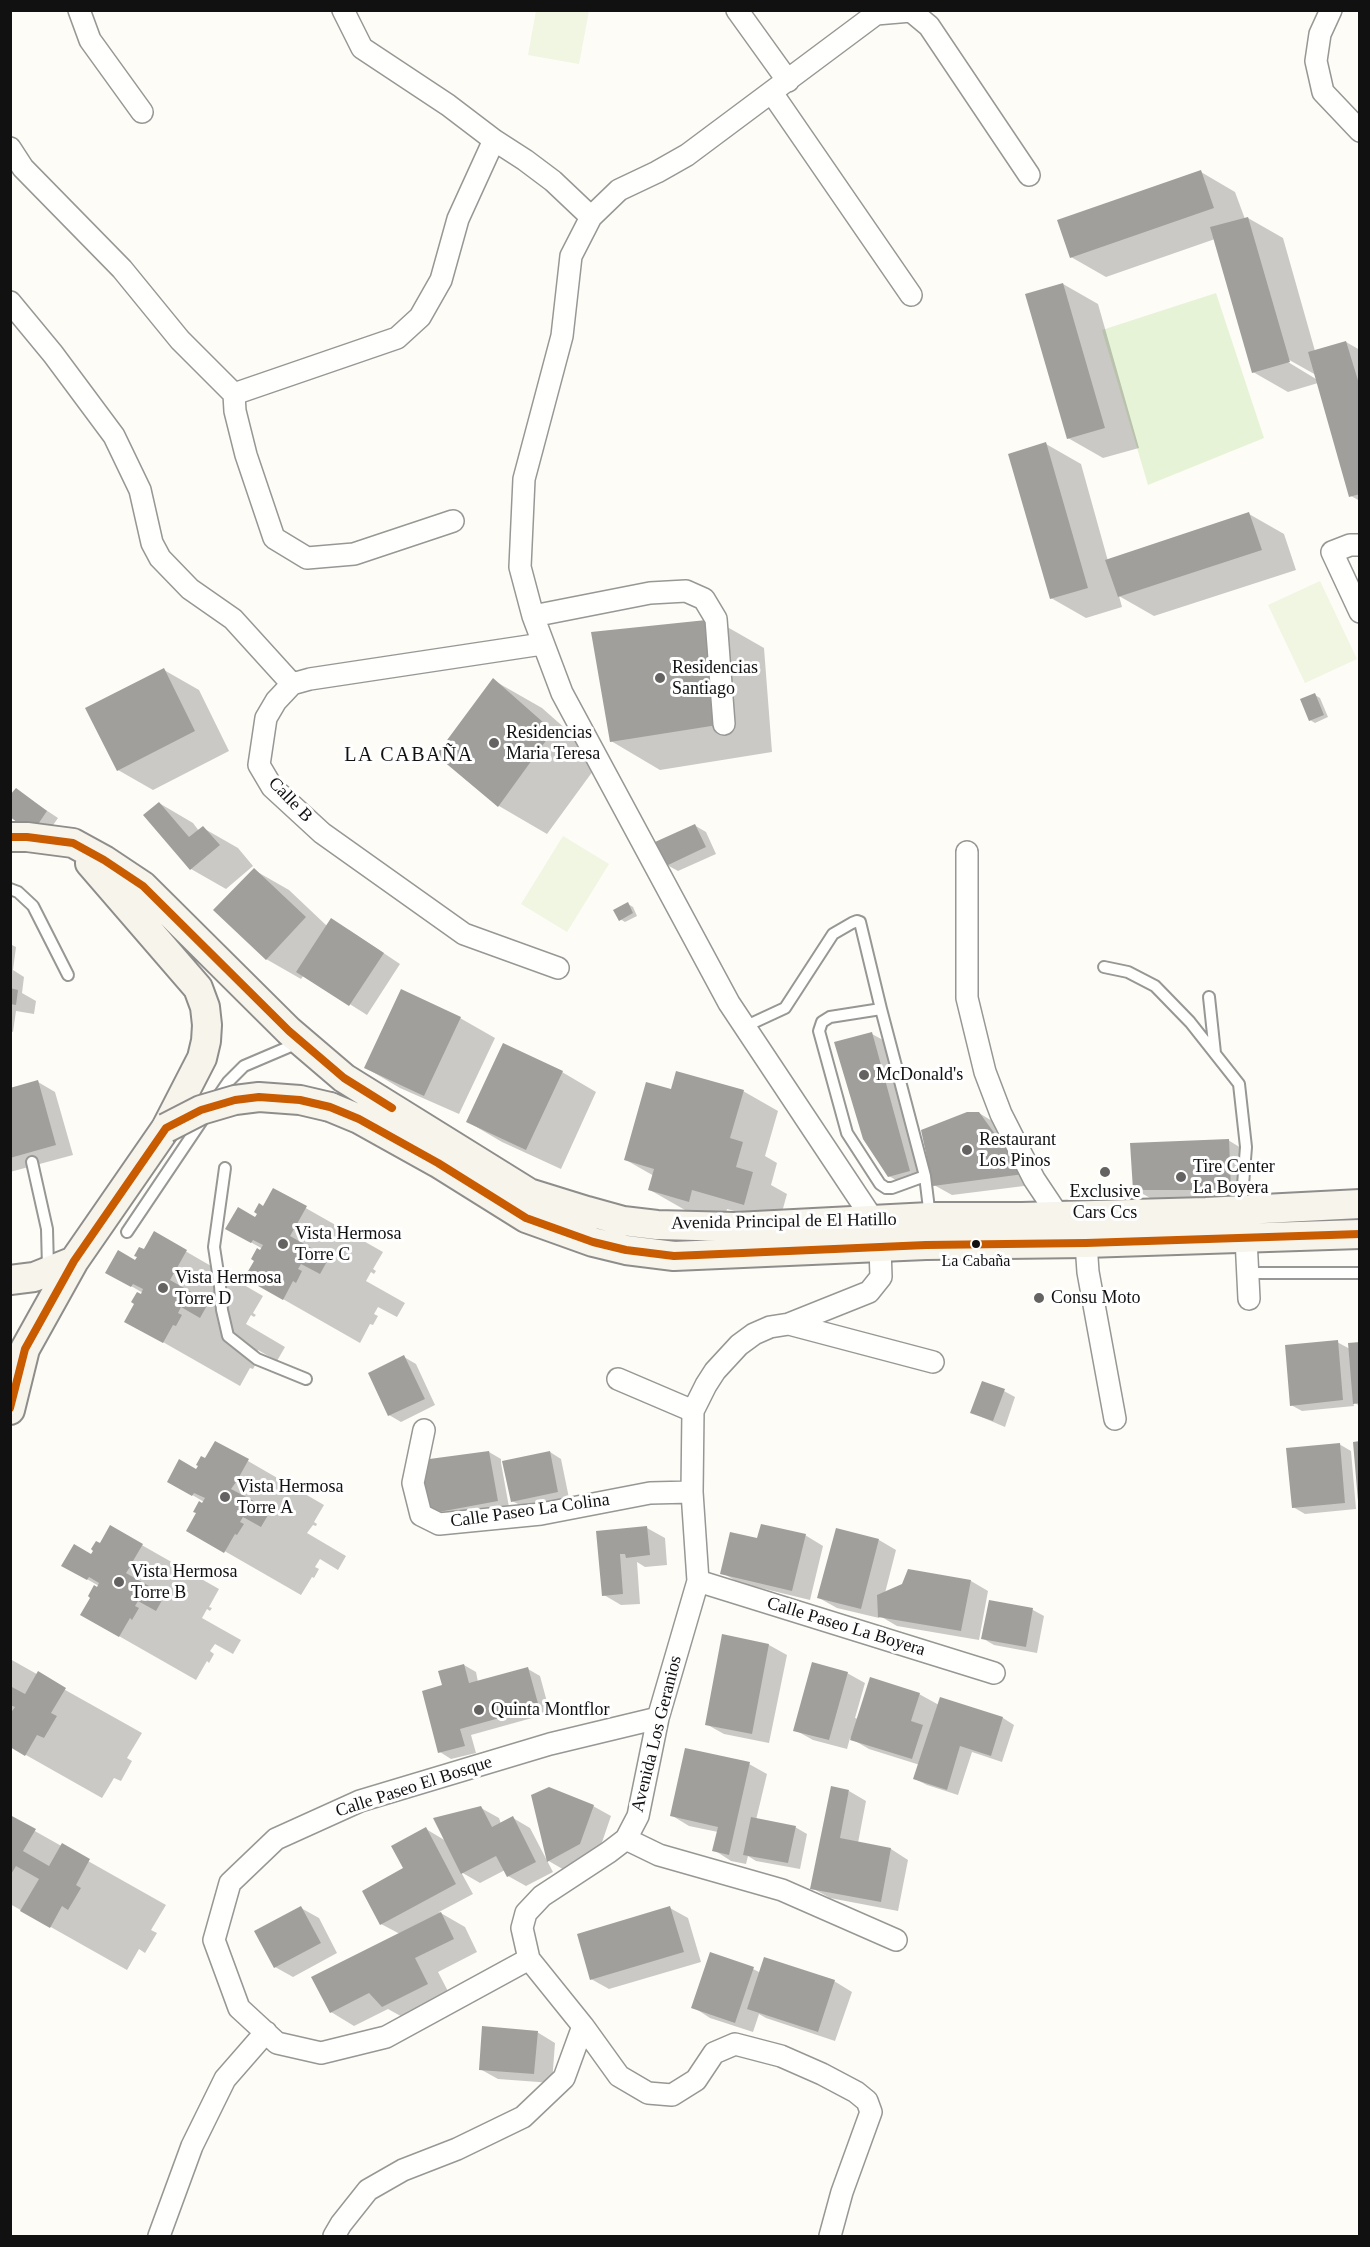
<!DOCTYPE html>
<meta charset="utf-8">
<style>
body{margin:0}
#map{position:relative;width:1370px;height:2247px;overflow:hidden;background:#fdfcf7;font-family:Georgia,serif}
canvas{display:block}
.frame{position:absolute;inset:0;border:12px solid #111;pointer-events:none}
</style>
<div id="map">
<canvas width="1370" height="2247"></canvas>
<div class="frame"></div>
</div>
<script>
const context = document.querySelector('canvas').getContext('2d');
context.lineJoin = 'round';
function fill(path, color) {
  context.fillStyle = color;
  context.fill(path, 'evenodd');
}
function shape(rows) {
  const path = new Path2D();
  for (const r of rows) {
    path.moveTo(r[0], r[1]);
    for (let i = 2; i < r.length; i += 2) path.lineTo(r[i], r[i + 1]);
  }
  return path;
}
function stroke(path, color, width, dash) {
  context.strokeStyle = color;
  context.lineWidth = width;
  context.lineCap = dash ? 'butt' : 'round';
  context.setLineDash(dash || []);
  context.stroke(path);
}
function label(font, color, halo, rows, align = 'center') {
  context.font = font + ' Georgia,serif';
  context.lineWidth = 6;
  context.setLineDash([]);
  context.textBaseline = 'middle';
  context.strokeStyle = halo;
  context.fillStyle = color;
  for (const [text, x, y, turn = 0] of rows) {
    context.save();
    context.translate(x, y);
    context.rotate((+turn || 0) * Math.PI / 180);
    context.textAlign = isNaN(turn) ? turn : align;
    if (halo) context.strokeText(text, 0, 0);
    context.fillText(text, 0, 0);
    context.restore();
  }
}
fill(shape([
 [1216,293,1264,438,1148,485,1102,330]
]), '#e7f3d7');
fill(shape([
 [536,11,589,11,579,64,528,55],
 [1320,581,1357,659,1305,683,1268,605],
 [563,836,609,864,567,932,521,904]
]), '#f0f6e1');
fill(shape([
 [1201,172,1235,192,1245,219,1248,218,1283,238,1315,351,1346,342,1360,350,1360,501,1351,496,1318,383,1288,392,1253,372,1215,239,1106,277,1071,257],
 [1284,357,1316,375,1316,379,1283,359],
 [1063,284,1098,304,1139,448,1103,458,1068,438],
 [1046,444,1081,464,1108,561,1249,514,1284,534,1296,570,1154,616,1119,596,1122,607,1086,618,1051,598],
 [715,620,764,648,772,752,660,770,611,741],
 [164,670,199,690,229,751,153,790,118,770],
 [493,680,542,708,601,760,547,834,499,806],
 [1315,695,1320,698,1328,717,1315,723,1310,720],
 [16,790,58,818,44,838],
 [159,803,193,823,199,831,203,828,238,848,253,866,226,889,191,869],
 [694,825,706,832,716,854,678,871,667,865],
 [254,870,289,890,327,926,349,930,400,964,367,1015,304,975,301,979,266,959],
 [628,904,633,907,637,916,625,922,620,919],
 [10,944,16,947,13,970,24,977,22,993,36,1001,34,1014,16,1011,13,1032,10,1031],
 [460,1018,495,1038,459,1114,400,1088,366,1068],
 [872,1034,883,1040,921,1177,901,1183,889,1176],
 [562,1072,596,1092,561,1169,502,1142,468,1122],
 [38,1082,55,1092,73,1155,10,1172,10,1089],
 [672,1091,743,1091,778,1111,765,1156,777,1163,771,1185,787,1194,779,1223,727,1209,724,1221,685,1210,650,1190,654,1176,626,1160],
 [979,1113,997,1124,1040,1184,952,1195,934,1185],
 [1228,1140,1246,1151,1248,1199,1152,1199,1134,1189],
 [274,1190,383,1252,373,1269,376,1271,374,1274,371,1272,366,1281,405,1303,397,1317,378,1307,374,1314,378,1316,373,1325,370,1324,360,1343,246,1278,263,1249,227,1229,256,1219],
 [154,1233,263,1296,253,1313,256,1315,254,1317,251,1315,246,1324,285,1347,277,1361,258,1350,254,1358,258,1360,253,1369,250,1368,240,1386,126,1321,143,1293,107,1272,136,1262],
 [1337,1342,1350,1349,1360,1344,1360,1406,1353,1402,1354,1406,1302,1411,1291,1405],
 [404,1357,416,1364,435,1405,401,1422,389,1415],
 [1004,1391,1015,1397,1005,1427,972,1413],
 [1339,1444,1351,1451,1356,1509,1305,1514,1293,1507],
 [489,1452,501,1459,501,1463,550,1452,561,1459,569,1498,524,1507,512,1501,504,1463,501,1463,509,1507,440,1519,429,1513],
 [248,1461,324,1505,314,1522,317,1524,316,1526,313,1525,307,1533,346,1556,338,1570,320,1559,315,1567,319,1569,314,1578,312,1577,301,1595,188,1530,204,1502,169,1481,197,1471],
 [110,1527,219,1589,209,1607,212,1608,210,1611,207,1609,202,1618,241,1640,233,1654,215,1644,210,1651,214,1654,209,1663,207,1661,196,1680,82,1615,99,1586,64,1566,92,1556],
 [647,1528,665,1538,667,1565,645,1567,637,1562,640,1604,621,1605,604,1595,598,1532],
 [805,1535,823,1546,810,1600,740,1583,722,1573,758,1540],
 [879,1540,896,1550,885,1593,971,1581,988,1591,979,1640,897,1626,880,1616,879,1618,837,1608,819,1598],
 [990,1602,1033,1610,1044,1616,1037,1653,994,1645,982,1638],
 [724,1636,769,1645,787,1655,769,1743,724,1734,706,1724],
 [10,1659,142,1733,127,1758,132,1761,121,1781,114,1778,102,1798,10,1746],
 [464,1665,476,1672,478,1682,528,1669,540,1676,550,1713,471,1735,476,1753,451,1759,440,1752,444,1686],
 [847,1673,865,1683,855,1718,858,1719,919,1694,939,1705,1003,1718,1014,1725,1002,1762,972,1752,958,1795,927,1785,915,1779,920,1765,869,1749,850,1738,847,1749,813,1740,795,1730],
 [749,1764,767,1774,756,1820,795,1827,807,1834,800,1869,756,1861,748,1856,746,1864,731,1861,714,1850,718,1832,689,1826,671,1815],
 [849,1791,866,1801,858,1843,891,1849,908,1860,898,1911,830,1898,812,1888],
 [593,1806,611,1816,598,1854,566,1871,547,1860],
 [481,1808,499,1818,501,1824,513,1818,530,1828,553,1872,526,1886,508,1876,505,1870,480,1883,461,1872,473,1894,439,1912,465,1927,477,1952,438,1972,451,1997,406,2019,388,2009,354,2026,331,2012,400,1934,381,1924,405,1869,426,1829,446,1841],
 [10,1817,166,1905,151,1930,157,1933,145,1953,139,1949,127,1970,10,1904],
 [301,1908,319,1918,337,1953,293,1977,275,1967],
 [670,1908,688,1918,701,1962,609,1989,591,1979],
 [753,1969,761,1973,834,1981,852,1992,835,2041,766,2018,759,2014,753,2032,710,2018,693,2007],
 [537,2032,555,2043,552,2083,498,2079,480,2069]
]), '#0003');
fill(shape([
 [1201,170,1214,208,1070,258,1057,220],
 [1248,217,1290,362,1252,373,1210,227],
 [1063,283,1105,428,1067,439,1025,294],
 [1346,341,1360,387,1360,494,1349,497,1308,352],
 [1046,442,1088,588,1050,599,1008,454],
 [1249,512,1262,550,1118,597,1105,560],
 [716,619,724,724,610,742,591,632],
 [164,668,195,731,117,771,85,708],
 [493,678,553,731,498,807,436,755],
 [1315,693,1324,715,1309,721,1300,699],
 [16,788,47,811,32,833,10,817,10,795],
 [159,802,189,837,203,826,220,845,190,870,143,815],
 [695,824,706,847,666,866,655,842],
 [254,868,306,917,266,960,213,910],
 [628,902,633,913,619,921,613,910],
 [331,918,384,953,349,1006,296,972],
 [10,988,18,990,16,1005,10,1004],
 [401,989,461,1017,424,1096,364,1068],
 [872,1032,910,1171,888,1177,863,1139,834,1042],
 [503,1043,563,1071,526,1150,466,1122],
 [676,1071,744,1090,730,1138,743,1142,736,1167,753,1172,744,1205,692,1190,689,1202,648,1190,654,1169,624,1160,646,1082,671,1089],
 [38,1080,56,1145,10,1158,10,1088],
 [967,1112,979,1112,1024,1174,933,1186,921,1130],
 [1229,1139,1231,1190,1133,1190,1130,1143],
 [273,1188,307,1206,297,1224,300,1226,297,1231,294,1229,290,1236,329,1258,320,1274,301,1264,298,1269,302,1271,296,1283,293,1281,283,1300,244,1278,254,1261,251,1259,257,1248,260,1250,263,1245,253,1240,251,1243,225,1229,238,1207,255,1217,257,1214,254,1212,259,1203,263,1206],
 [154,1231,187,1250,177,1268,180,1269,177,1275,174,1273,170,1280,209,1302,200,1318,181,1307,178,1313,182,1315,176,1326,173,1325,163,1343,124,1322,134,1304,131,1302,137,1292,141,1294,143,1289,133,1284,131,1287,105,1273,118,1250,135,1260,137,1257,134,1256,139,1247,144,1249],
 [1338,1340,1343,1400,1290,1406,1285,1345],
 [1360,1342,1360,1403,1353,1404,1348,1343],
 [404,1355,425,1399,388,1416,368,1373],
 [982,1381,1005,1389,993,1421,970,1413],
 [215,1441,249,1459,239,1477,242,1478,239,1484,236,1482,231,1489,271,1510,261,1527,243,1517,240,1522,244,1524,237,1535,235,1534,224,1553,186,1531,196,1513,193,1512,199,1501,202,1503,205,1498,194,1493,192,1496,167,1482,179,1459,196,1469,198,1466,196,1465,201,1456,205,1458],
 [1360,1441,1360,1501,1358,1501,1353,1442],
 [1340,1443,1345,1503,1292,1508,1286,1448],
 [489,1451,498,1501,428,1514,422,1460],
 [550,1451,558,1492,511,1502,502,1461],
 [761,1524,806,1534,792,1591,720,1574,730,1532,757,1538],
 [110,1525,143,1544,133,1561,137,1563,133,1568,130,1567,126,1573,165,1595,156,1611,138,1601,135,1606,139,1608,132,1620,130,1618,119,1637,80,1615,90,1598,88,1596,94,1585,97,1587,99,1583,89,1577,87,1580,61,1566,74,1544,91,1554,93,1551,91,1549,96,1541,100,1543],
 [647,1526,650,1555,626,1558,625,1554,620,1554,623,1594,602,1596,596,1531],
 [836,1528,879,1539,861,1609,817,1598],
 [908,1569,971,1580,961,1631,878,1617,877,1595,902,1584],
 [989,1600,1033,1608,1026,1647,981,1639],
 [722,1634,769,1644,752,1734,705,1725],
 [812,1662,848,1672,829,1740,793,1731],
 [464,1664,469,1683,528,1667,539,1707,460,1729,465,1746,438,1753,422,1691,442,1685,438,1671],
 [38,1671,66,1688,51,1713,57,1716,44,1738,37,1735,25,1756,10,1747,10,1714,15,1707,10,1705,10,1686,25,1694],
 [870,1677,920,1693,911,1721,923,1725,912,1759,850,1740],
 [940,1697,1003,1717,991,1756,960,1746,947,1790,913,1779],
 [685,1748,750,1762,729,1855,712,1851,718,1827,670,1816],
 [831,1786,849,1790,840,1838,891,1848,881,1902,810,1889],
 [549,1787,594,1805,580,1844,547,1862,531,1795],
 [481,1806,492,1827,513,1816,536,1862,507,1877,496,1856,461,1874,433,1818],
 [10,1815,36,1829,23,1851,49,1866,62,1843,90,1859,76,1885,81,1888,68,1910,62,1906,50,1928,20,1911,39,1879,16,1866,10,1876],
 [751,1817,796,1826,788,1863,743,1855],
 [426,1827,456,1884,380,1925,362,1891,403,1868,391,1846],
 [301,1906,321,1943,274,1968,254,1931],
 [670,1906,684,1952,590,1980,577,1934],
 [441,1912,454,1939,415,1958,428,1984,382,2007,369,1993,330,2013,311,1977],
 [710,1952,754,1967,735,2023,691,2008],
 [764,1957,835,1980,818,2032,747,2009],
 [482,2026,538,2031,534,2074,479,2070]
]), '#a19f9c');
const service = shape([
 [10,889,18,892,33,906,68,975],
 [1104,967,1128,972,1155,986,1190,1022,1239,1084,1246,1147,1241,1210],
 [1209,997,1215,1053],
 [881,1009,830,1017,822,1022,819,1031,847,1133,880,1184,886,1188,892,1188,925,1176],
 [744,1027,785,1008,833,934,852,923,857,921,860,922,881,1009,925,1176,930,1217],
 [215,1101,228,1082,244,1066,298,1043],
 [32,1162,47,1229,48,1268],
 [225,1168,214,1247,220,1286,222,1310,228,1336,257,1359,306,1379],
 [127,1232,205,1116],
 [1247,1273,1360,1273]
]);
const minor = shape([
 [79,10,90,40,142,112],
 [343,10,362,48,448,105,494,140,525,160,553,181,591,217,571,256,562,336,524,479,520,567,533,616,562,693,729,1003,874,1221,880,1247,881,1277,869,1292,789,1324,770,1327,754,1334,739,1345,715,1371,706,1385,693,1411,692,1492,698,1581,658,1718,638,1816,626,1839,609,1852,542,1896,526,1913,522,1928,529,1959,583,2026,619,2076,648,2093,672,2095,696,2080,714,2053,735,2044,781,2056,822,2074,856,2092,867,2101,871,2112,842,2192,830,2236],
 [737,10,788,81],
 [1331,10,1320,34,1316,61,1323,92,1360,131],
 [772,93,911,295],
 [10,148,23,168,122,269,180,340,234,394,235,411,246,455,274,538,307,558,354,554,453,521],
 [591,217,619,190,657,172,687,155,876,14,911,11,929,26,1029,175],
 [10,302,53,354,114,436,140,490,152,543,160,558,190,589,233,619,292,684],
 [234,394,397,338,420,317,441,280,458,219,494,140],
 [1360,545,1350,545,1332,552,1360,612],
 [533,616,650,593,686,591,704,599,716,619,724,724],
 [542,644,310,679,292,684,276,701,266,718,259,765,272,787,322,833,464,934,558,968],
 [967,852,967,998,985,1072,1001,1114,1034,1179,1058,1215],
 [1246,1238,1249,1299],
 [1086,1243,1088,1272,1115,1419],
 [789,1324,933,1362],
 [618,1379,693,1411],
 [424,1430,413,1483,421,1515,439,1524,541,1514,650,1493,692,1492],
 [698,1581,994,1673],
 [626,1839,659,1855,782,1890,896,1940],
 [529,1959,386,2037,321,2053,277,2043,239,2008,214,1940,230,1883,276,1839,360,1801,550,1744,658,1718],
 [159,2236,192,2146,225,2079,266,2032],
 [334,2236,341,2224,368,2190,403,2170,457,2149,523,2117,564,2078,583,2026]
]);
const secondary = shape([
 [10,837,27,837,73,843,104,860,143,886,289,1031,344,1078,529,1193,587,1211,623,1221,657,1225,736,1227,930,1217,1022,1217,1206,1212,1360,1204],
 [330,1107,359,1119,438,1163,526,1218,593,1242,626,1250,674,1256,926,1245,1086,1243,1360,1234],
 [10,1280,34,1277,74,1261],
 [10,1410,25,1349,74,1261,166,1128,202,1058,206,1041,207,1025,205,1007,198,988,90,863]
]);
stroke(service, '#979795', 14);
stroke(minor, '#979795', 24);
stroke(secondary, '#8e8d8b', 32);
stroke(service, '#fffffe', 10);
stroke(minor, '#fffffe', 21);
stroke(secondary, '#f6f4eb', 28);
const secondaryBridge = shape([
 [166,1128,201,1110,235,1100,259,1097,300,1100,330,1107]
]);
stroke(secondaryBridge, '#8e8d8b', 32, []);
stroke(secondaryBridge, '#f6f4eb', 28);
stroke(shape([
 [10,837,27,837,73,843,104,860,143,886,289,1031,344,1078,392,1108],
 [10,1408,25,1349,74,1261,166,1128,201,1110,235,1100,259,1097,300,1100,330,1107,359,1119,438,1163,526,1218,593,1242,626,1250,674,1256,926,1245,1086,1243,1360,1234]
]), '#c95b00', 8);
for (const [x, y, r, color] of [
 [660,678,6,"#646362"],
 [494,743,6,"#646362"],
 [864,1075,6,"#646362"],
 [967,1150,6,"#646362"],
 [1105,1172,6,"#646362"],
 [1181,1177,6,"#646362"],
 [283,1244,6,"#646362"],
 [976,1244,5,"#111"],
 [163,1288,6,"#646362"],
 [1039,1298,6,"#646362"],
 [225,1497,6,"#646362"],
 [119,1582,6,"#646362"],
 [479,1710,6,"#646362"]
]) {
  const dot = new Path2D();
  dot.arc(x, y, r, 0, 2 * Math.PI);
  context.fillStyle = color;
  context.fill(dot);
  stroke(dot, '#fff', 2);
}
label('16px', '#111', '#fff', [
 ["La Cabaña",976,1262]
]);
label('18px', '#111', '#fff', [
 ["Residencias",672,668],
 ["Santiago",672,689],
 ["Residencias",506,733],
 ["Maria Teresa",506,754],
 ["McDonald's",876,1075],
 ["Restaurant",979,1140],
 ["Los Pinos",979,1161],
 ["Tire Center",1193,1167],
 ["La Boyera",1193,1188],
 ["Exclusive",1105,1192,"center"],
 ["Cars Ccs",1105,1213,"center"],
 ["Vista Hermosa",295,1234],
 ["Torre C",295,1255],
 ["Vista Hermosa",175,1278],
 ["Torre D",175,1299],
 ["Consu Moto",1051,1298],
 ["Vista Hermosa",237,1487],
 ["Torre A",237,1508],
 ["Vista Hermosa",131,1572],
 ["Torre B",131,1593],
 ["Quinta Montflor",491,1710]
], 'left');
label('18px', '#111', '#fff', [
 ["Calle B",290,800,46],
 ["Avenida Principal de El Hatillo",784,1222,-1],
 ["Calle Paseo La Colina",530,1511,-8],
 ["Calle Paseo La Boyera",846,1627,17],
 ["Avenida Los Geranios",657,1734,-76],
 ["Calle Paseo El Bosque",414,1787,-18]
]);
context.letterSpacing = '1.5px';
label('20px', '#111', '#fff', [
 ["LA CABAÑA",409,756]
]);
context.letterSpacing = '0px';
</script>
